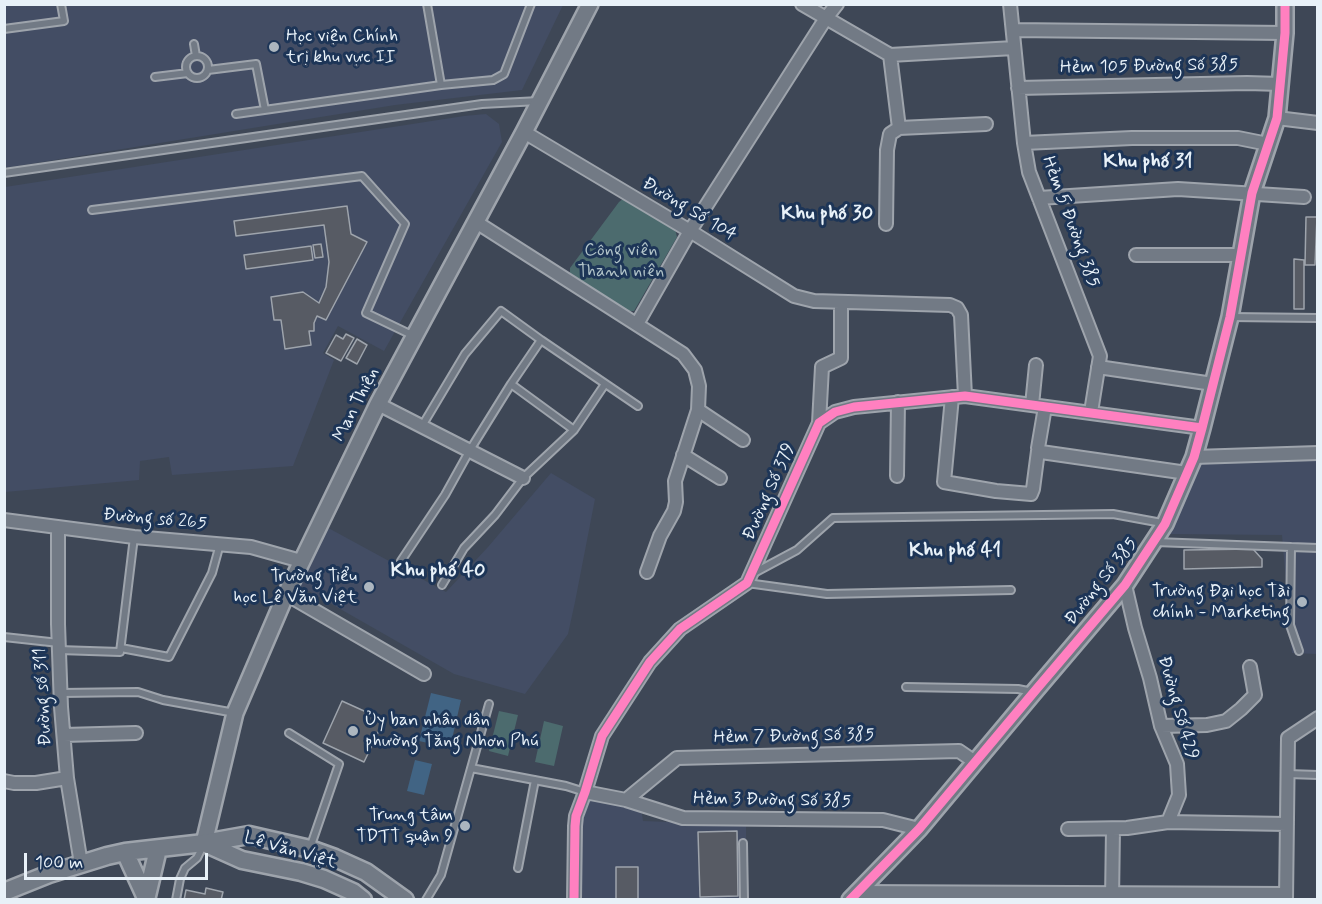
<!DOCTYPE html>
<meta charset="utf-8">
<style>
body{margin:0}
#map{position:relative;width:1322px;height:904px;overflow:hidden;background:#3e4756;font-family:Mynerve,sans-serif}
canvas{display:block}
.frame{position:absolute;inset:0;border:6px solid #e8f1f8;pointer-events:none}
.scale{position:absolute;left:24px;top:853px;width:184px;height:27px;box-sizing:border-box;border:3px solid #e8f1f8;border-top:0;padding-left:8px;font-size:18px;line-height:21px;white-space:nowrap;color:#e8f1f8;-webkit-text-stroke:4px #1d3557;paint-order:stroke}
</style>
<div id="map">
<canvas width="1322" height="904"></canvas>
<div class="frame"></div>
<div class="scale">100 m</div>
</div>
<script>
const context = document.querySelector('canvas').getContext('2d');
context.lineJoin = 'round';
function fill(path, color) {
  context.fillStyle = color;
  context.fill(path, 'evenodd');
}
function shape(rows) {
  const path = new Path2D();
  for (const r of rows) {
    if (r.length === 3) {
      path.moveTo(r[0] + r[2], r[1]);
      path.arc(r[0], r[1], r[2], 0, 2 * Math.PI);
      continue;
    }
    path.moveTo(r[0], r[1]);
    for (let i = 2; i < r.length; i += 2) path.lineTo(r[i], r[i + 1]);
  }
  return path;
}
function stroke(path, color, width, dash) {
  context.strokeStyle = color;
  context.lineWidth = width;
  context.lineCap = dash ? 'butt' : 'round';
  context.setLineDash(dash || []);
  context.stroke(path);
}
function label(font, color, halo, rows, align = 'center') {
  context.font = font + ' Mynerve,sans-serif';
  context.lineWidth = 6;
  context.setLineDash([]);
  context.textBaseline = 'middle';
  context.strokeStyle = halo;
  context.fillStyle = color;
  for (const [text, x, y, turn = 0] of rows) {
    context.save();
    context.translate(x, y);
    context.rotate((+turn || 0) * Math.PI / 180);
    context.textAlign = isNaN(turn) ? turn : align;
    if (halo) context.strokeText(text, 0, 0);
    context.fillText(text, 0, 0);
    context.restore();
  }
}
fill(shape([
 [5,5,563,5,522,90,395,105,5,168],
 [486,114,499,124,502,142,384,351,338,326,323,353,334,360,293,466,172,475,169,457,140,461,139,480,5,492,5,187,464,116],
 [1317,455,1317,654,1292,653,1282,535,1169,534,1202,459],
 [551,473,595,499,575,602,568,634,525,694,454,674,293,582,321,524,446,592,488,547],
 [589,800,641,807,643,821,746,825,746,899,751,899,579,900,580,830]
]), '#434d64');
fill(shape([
 [624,198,675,229,677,237,634,311,628,311,570,273,570,268,619,202],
 [499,711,518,715,508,756,489,751],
 [544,721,563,726,554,766,535,762]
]), '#4c6b6e');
fill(shape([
 [431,693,461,700,450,748,419,741],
 [415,760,432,764,424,795,407,791]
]), '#416484');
const building = shape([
 [347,206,351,234,367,242,326,320,317,316,314,323,314,331,309,331,311,345,285,349,281,320,274,320,271,297,303,292,319,303,326,287,329,262,324,225,236,236,234,221,347,206],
 [1306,217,1317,217,1315,265,1305,265,1306,217],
 [321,244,323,257,315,258,313,245,321,244],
 [311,246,313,260,246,269,244,255,311,246],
 [1294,259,1304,260,1304,309,1294,309,1294,259],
 [346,334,354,338,341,361,326,353,336,335,343,339,346,334],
 [357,339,367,345,357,364,346,358,357,339],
 [1253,549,1262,559,1262,567,1184,569,1184,550,1253,549],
 [342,701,384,720,364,762,323,743,342,701],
 [737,831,738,896,700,897,698,832,737,831],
 [616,867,638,867,638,900,616,900,616,867],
 [206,888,223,892,221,900,184,900,186,890,205,894,206,888]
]);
fill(building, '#575b64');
stroke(building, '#9ea4ac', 1.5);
const service = shape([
 [427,4,441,85,493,80,504,74,531,4],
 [4,29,64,21,61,4],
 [194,44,196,56],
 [197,67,11],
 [208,70,256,64,265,110],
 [155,77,188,73],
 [236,114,441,85],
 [4,173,482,104,539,101],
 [92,210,362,176,405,224,366,313,414,336],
 [1230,317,1318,318],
 [511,384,574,430],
 [422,426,465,354,501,311,541,340,638,406],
 [1155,542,1318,548],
 [1291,547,1290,625,1299,651],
 [401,561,445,495,470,450,511,384,541,340],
 [754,573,797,550,833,518,1113,514,1162,523],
 [747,583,827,594,1011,590],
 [442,585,464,548,495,515,523,478,574,430,605,384],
 [4,637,59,643],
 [121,648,169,657,212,573,220,544],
 [59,650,120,652,134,537],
 [906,687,1018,689,1033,692],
 [61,693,138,692,163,700,235,713],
 [289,733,339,764,310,848],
 [471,768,566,786,585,792],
 [1288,774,1318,775],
 [743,843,744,900],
 [518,868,535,780],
 [176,900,180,879,185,868,197,858,203,846],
 [426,900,441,875,489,704]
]);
const minor = shape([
 [802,4,890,55,1014,48],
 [1010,4,1024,143,1029,172,1100,356,1091,412],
 [1013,30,1285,33],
 [890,55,899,128],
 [1018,88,1247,83,1281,84],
 [1277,118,1318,123],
 [524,132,690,231,794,296,814,301,950,305,957,308,961,315,965,396],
 [1024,143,1132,138,1238,138,1268,144],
 [1039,198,1178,189,1304,197],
 [476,222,683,354,695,370,699,386,698,410,675,481,676,502,674,511,660,536,647,572],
 [886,224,887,150,890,134,899,128,986,124],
 [1136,255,1241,255],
 [637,324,690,231,826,18,837,4],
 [1098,367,1213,384],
 [952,397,944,482,996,491,1031,494,1033,489,1038,451],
 [378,404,523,478],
 [1032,405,1036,365],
 [1045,407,1038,448,1041,452,1187,473],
 [698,410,743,440],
 [819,423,822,367,841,358,841,302],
 [683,455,720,478],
 [1194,457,1318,453],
 [897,476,898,402],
 [4,520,134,537,251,547,301,561],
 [58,527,58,624,61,707,67,778,81,864],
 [286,594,424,674],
 [1161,726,1207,725,1226,721,1241,709,1255,695,1250,667],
 [64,735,136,733],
 [4,781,14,783,36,783,67,778],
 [585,792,626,800,683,818,883,820,919,829],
 [626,800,677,758,959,751,975,762],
 [1168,822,1287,824],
 [1068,829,1127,828,1168,822,1179,795,1177,764,1161,726,1150,678,1135,628,1125,585],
 [856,892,1286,894],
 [574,900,575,826,576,816,585,792,602,736,650,662,680,629,747,583,819,423,835,412,854,407,965,396,1202,428],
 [1112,900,1113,829],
 [1286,900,1288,738,1318,718]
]);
const tertiary = shape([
 [204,843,235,713,286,594,378,404,524,132,590,4],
 [850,900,919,829,1034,692,1125,585,1165,524,1194,457,1202,428,1230,317,1252,193,1277,118,1285,33,1285,4]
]);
const secondary = shape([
 [204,843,242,860,301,872,324,879,353,892,363,900],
 [125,852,146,898],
 [4,892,49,874,107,856,125,852,204,843,249,835,310,849,335,858,366,872,405,900],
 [146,900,158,849]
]);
stroke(service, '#9ea4ac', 10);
stroke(minor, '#9ea4ac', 16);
stroke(tertiary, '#9ea4ac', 20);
stroke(secondary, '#9ea4ac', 21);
stroke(service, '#727a85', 6);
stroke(minor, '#727a85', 12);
stroke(tertiary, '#727a85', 15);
stroke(secondary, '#727a85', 16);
stroke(shape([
 [574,900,575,826,576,816,585,792,602,736,650,662,680,629,747,583,819,423,835,412,854,407,965,396,1202,428],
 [850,900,919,829,1034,692,1125,585,1165,524,1194,457,1202,428,1230,317,1252,193,1277,118,1285,33,1285,4]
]), '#ff80c0', 9);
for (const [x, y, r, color] of [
 [274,47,6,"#acb6bf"],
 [369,587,6,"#acb6bf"],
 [1302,602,6,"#acb6bf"],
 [353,731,6,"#acb6bf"],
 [465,826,6,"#acb6bf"]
]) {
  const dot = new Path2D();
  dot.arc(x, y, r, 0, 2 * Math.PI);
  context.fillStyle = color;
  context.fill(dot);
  stroke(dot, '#1d3557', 2);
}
label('18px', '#e8f1f8', '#1d3557', [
 ["Học viện Chính",286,37,"left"],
 ["trị khu vực II",286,58,"left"],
 ["Trường Tiểu",357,577],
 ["học Lê Văn Việt",357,598],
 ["Trường Đại học Tài",1290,592],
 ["chính - Marketing",1290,613],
 ["Ủy ban nhân dân",365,721,"left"],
 ["phường Tăng Nhơn Phú",365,742,"left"],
 ["Trung tâm",453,816],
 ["TDTT quận 9",453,837]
], 'right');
label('18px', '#e8f1f8', '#1d3557', [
 ["Hẻm 105 Đường Số 385",1149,67,-1],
 ["Đường Số 104",689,210,31],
 ["Hẻm 5 Đường 385",1070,222,70],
 ["Man Thiện",357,405,-63],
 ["Đường Số 379",770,492,-66],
 ["Đường số 265",155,520,5],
 ["Đường Số 385",1102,582,-52],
 ["Đường số 311",44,697,-93],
 ["Đường Số 429",1177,708,74],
 ["Hẻm 7 Đường Số 385",794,737,-1],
 ["Hẻm 3 Đường Số 385",772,801,1],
 ["Lê Văn Việt",290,851,16]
]);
label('18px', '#b2c4c9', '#1d3557', [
 ["Công viên",621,251],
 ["Thanh niên",621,272]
]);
label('bold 20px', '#e8f1f8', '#1d3557', [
 ["Khu phố 31",1148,163],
 ["Khu phố 30",827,215],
 ["Khu phố 41",955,552],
 ["Khu phố 40",438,572]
]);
</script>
